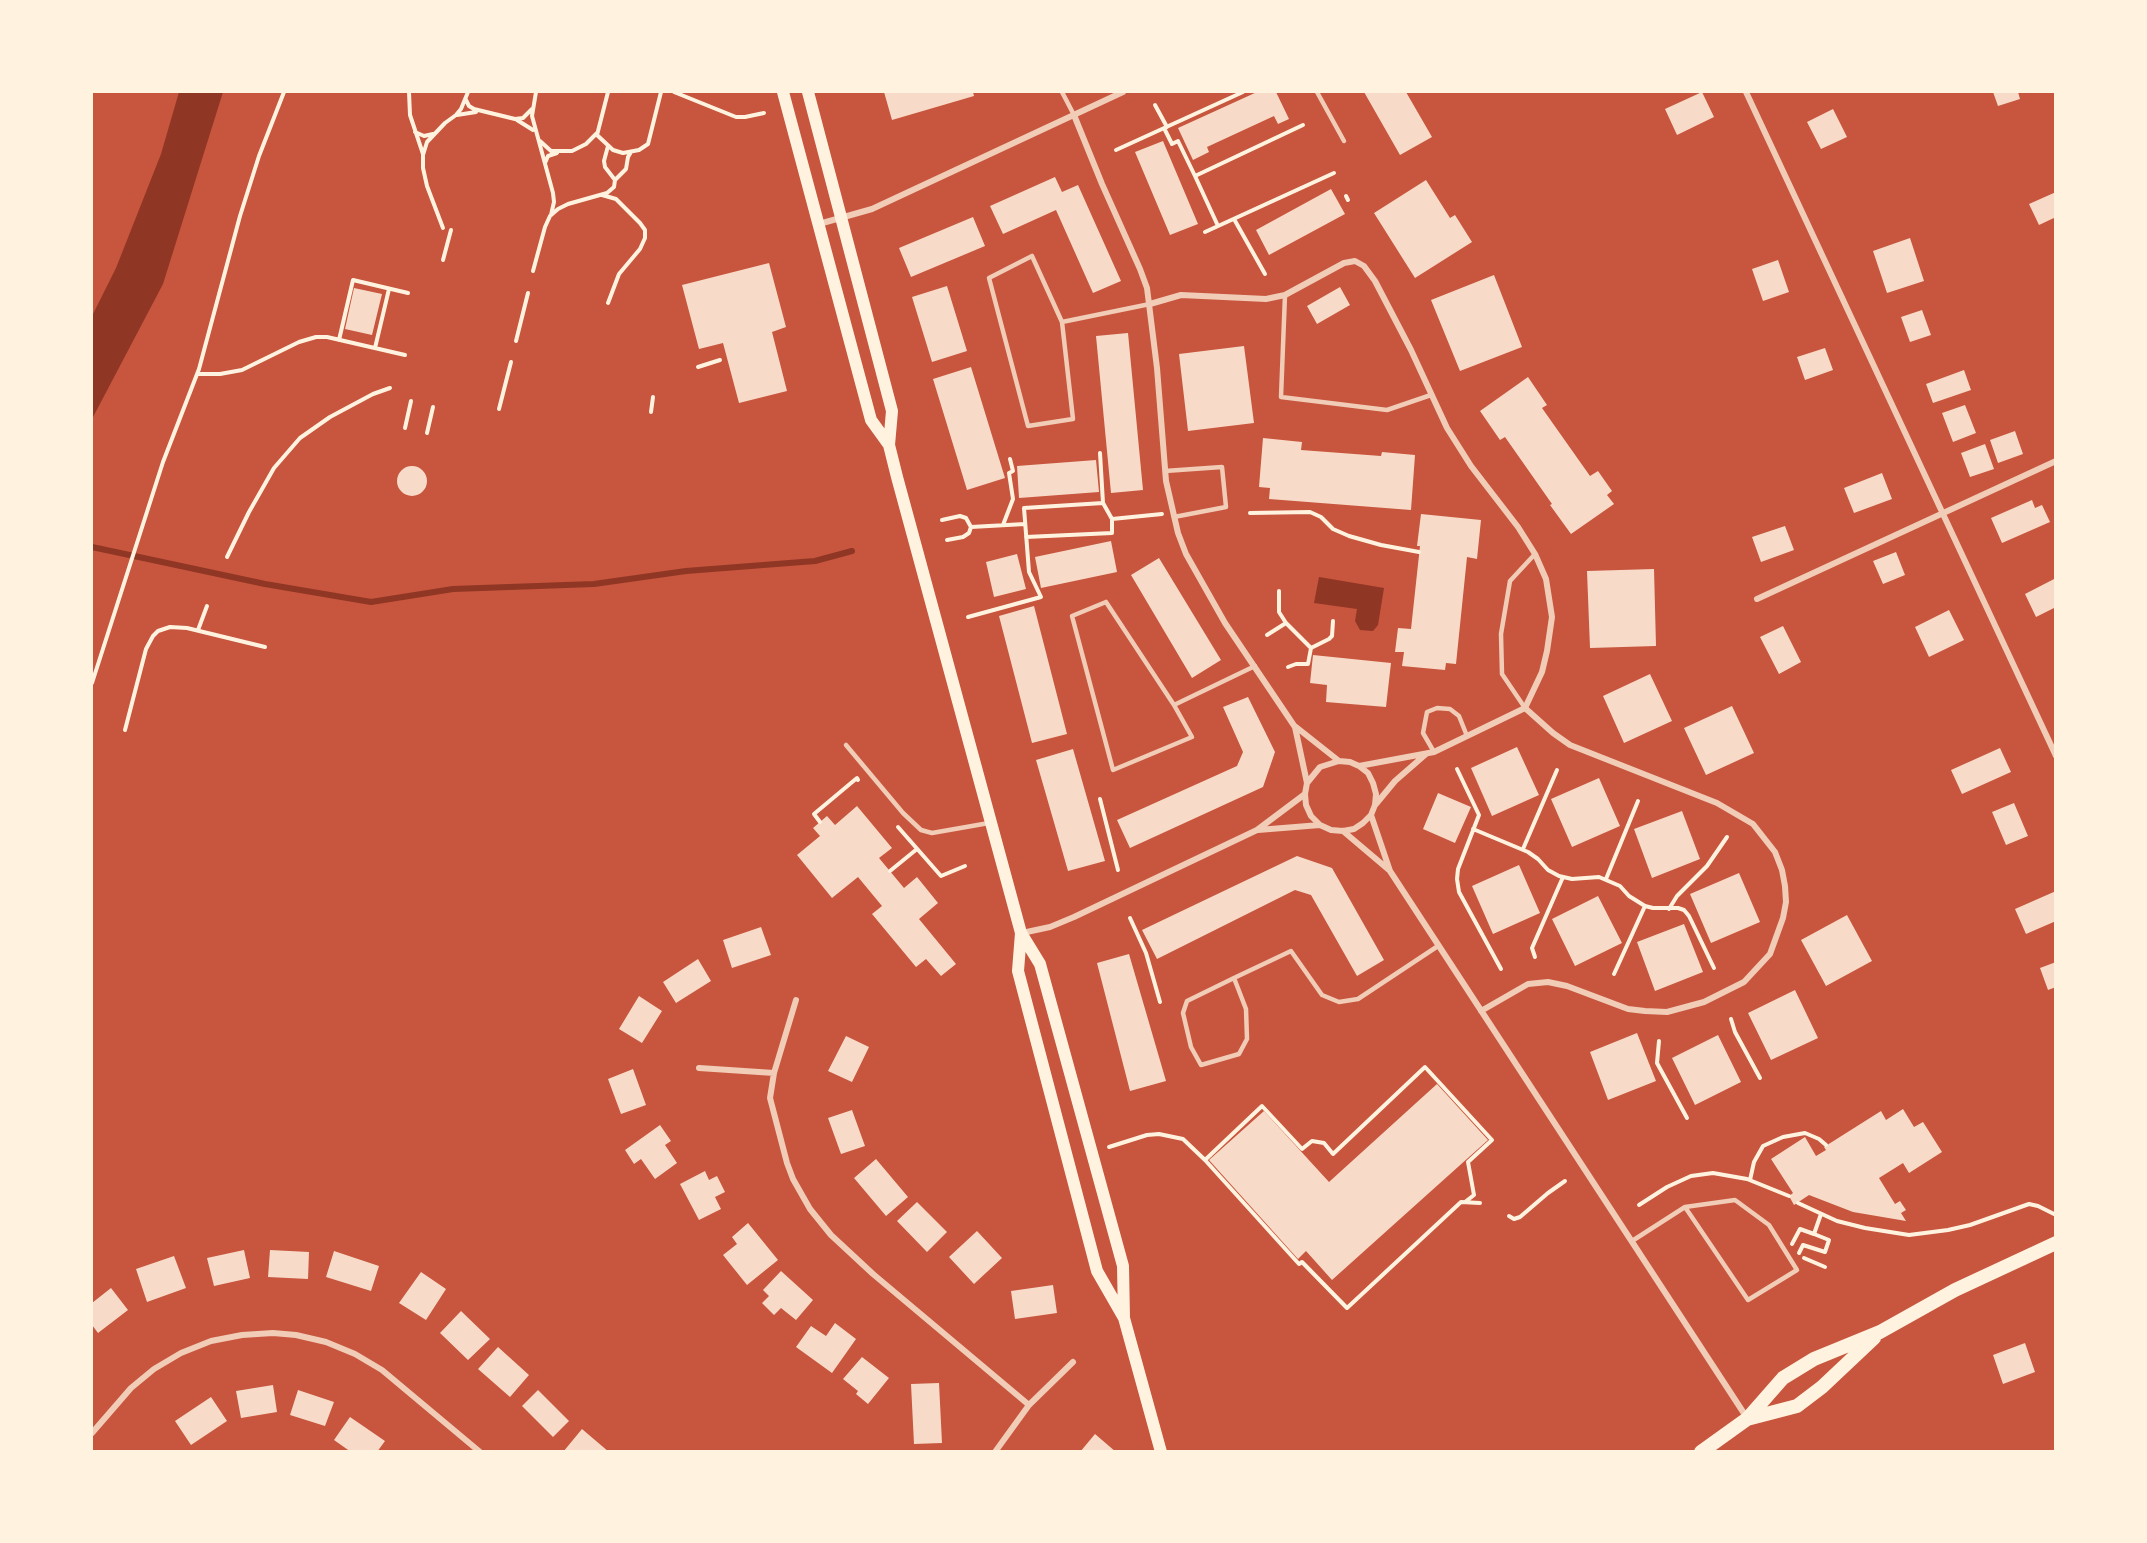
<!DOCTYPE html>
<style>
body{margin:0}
#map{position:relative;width:2147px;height:1543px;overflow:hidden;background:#c8553d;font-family:"Golos Text",sans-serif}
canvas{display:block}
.frame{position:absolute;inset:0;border:93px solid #fff3e0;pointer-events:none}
</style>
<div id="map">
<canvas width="2147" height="1543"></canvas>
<div class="frame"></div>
</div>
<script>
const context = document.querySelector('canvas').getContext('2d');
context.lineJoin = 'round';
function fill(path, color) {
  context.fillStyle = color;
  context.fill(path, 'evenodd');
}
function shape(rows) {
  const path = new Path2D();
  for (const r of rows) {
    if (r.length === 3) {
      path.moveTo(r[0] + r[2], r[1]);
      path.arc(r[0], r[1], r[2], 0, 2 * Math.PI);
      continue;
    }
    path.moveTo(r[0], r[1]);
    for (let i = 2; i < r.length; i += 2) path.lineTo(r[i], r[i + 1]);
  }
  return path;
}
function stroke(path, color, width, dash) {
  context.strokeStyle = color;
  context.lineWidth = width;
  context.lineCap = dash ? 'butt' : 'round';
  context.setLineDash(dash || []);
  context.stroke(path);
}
fill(shape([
 [179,92,223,92,163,284,92,419,92,316,116,268,161,154],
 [1319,577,1384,588,1378,625,1373,631,1360,630,1355,621,1357,609,1314,603]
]), '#8f3625');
stroke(shape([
 [92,547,265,584,371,602,453,589,594,584,686,571,815,561,852,551]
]), '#8f3625', 6);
fill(shape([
 [884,92,973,92,974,96,892,120],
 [1257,92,1276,92,1289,119,1278,124,1274,116,1207,147,1209,152,1193,160,1178,128],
 [1364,92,1406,92,1432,137,1400,155],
 [1702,92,1714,117,1677,135,1665,109],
 [1993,92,2018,92,2020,99,1998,106],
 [1833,109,1847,137,1821,149,1807,122],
 [1163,141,1198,224,1170,235,1135,152],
 [1055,177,1062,192,1078,185,1121,281,1093,293,1056,210,1003,234,990,206],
 [1426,180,1450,218,1455,215,1472,242,1415,278,1374,213],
 [1331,189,1345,214,1269,255,1256,230],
 [2056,192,2056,217,2039,225,2029,204],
 [973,217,985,246,911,277,899,248],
 [1910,238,1924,281,1887,293,1873,251],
 [1778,260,1789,292,1763,301,1752,269],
 [769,263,786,327,772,332,787,391,739,403,723,343,699,349,682,285],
 [1494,275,1522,347,1460,371,1431,300],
 [947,286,967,351,932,362,912,297],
 [1340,287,1350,305,1317,324,1307,306],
 [354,288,382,294,372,335,345,329],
 [1922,310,1931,335,1910,342,1901,317],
 [1128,333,1143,490,1111,493,1096,336],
 [1244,346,1254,423,1188,431,1179,354],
 [1825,348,1833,370,1805,380,1797,357],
 [971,367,1005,478,967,490,933,379],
 [1964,370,1971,390,1933,403,1926,384],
 [1528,377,1547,405,1542,408,1590,476,1598,471,1612,491,1607,495,1614,504,1571,534,1550,505,1552,504,1505,437,1500,440,1480,411],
 [1965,405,1976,433,1953,442,1942,413],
 [2015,431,2023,454,1998,463,1990,440],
 [1263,438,1302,442,1301,450,1381,456,1382,452,1415,455,1411,510,1269,499,1270,488,1259,487],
 [1985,444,1994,469,1970,477,1961,453],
 [1096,460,1099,492,1019,498,1017,466],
 [412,481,15],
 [1882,473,1892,499,1854,513,1844,488],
 [2032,500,2035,508,2042,505,2050,522,2002,543,1991,518],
 [1421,514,1481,520,1477,559,1467,557,1456,664,1446,663,1445,670,1402,666,1404,652,1395,652,1398,628,1411,629,1420,546,1417,546],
 [1785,526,1794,550,1761,562,1752,537],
 [1111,541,1117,572,1041,588,1035,557],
 [1896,552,1905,575,1883,584,1873,561],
 [1017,554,1026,589,994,597,986,562],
 [1159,558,1221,660,1192,678,1131,575],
 [1654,569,1656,646,1590,648,1587,571],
 [2056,578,2056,607,2036,617,2025,594],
 [1034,606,1067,734,1032,743,999,616],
 [1949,610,1964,640,1929,657,1915,627],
 [1783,626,1801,662,1779,674,1760,637],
 [1313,655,1391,663,1386,707,1326,702,1327,685,1310,683],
 [1650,674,1672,721,1624,743,1603,696],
 [1248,697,1275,752,1263,787,1130,848,1117,820,1237,766,1243,752,1223,707],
 [1732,706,1754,753,1706,775,1684,728],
 [1517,747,1539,795,1492,816,1471,768],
 [2000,748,2011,772,1962,794,1951,770],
 [1073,749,1105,861,1068,871,1036,760],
 [1599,778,1620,826,1572,847,1551,799],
 [1438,793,1471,807,1455,843,1423,829],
 [2014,803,2028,836,2006,845,1992,812],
 [857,806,892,848,879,858,904,888,917,877,938,903,919,919,956,964,941,976,926,959,916,967,872,914,882,906,858,877,832,898,797,855,820,836,813,828,827,816,835,825],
 [1682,811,1700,859,1652,878,1634,829],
 [1297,856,1332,868,1384,960,1357,976,1311,895,1295,890,1157,959,1142,930],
 [1519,865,1540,913,1493,934,1472,886],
 [1739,873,1760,922,1711,943,1690,894],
 [2056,891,2056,921,2026,934,2015,909],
 [1598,896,1622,943,1575,966,1552,919],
 [1847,915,1872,961,1826,986,1801,940],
 [1684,924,1703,972,1655,991,1637,942],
 [761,927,771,955,732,968,723,940],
 [1129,954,1166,1081,1130,1091,1097,963],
 [698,959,711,981,676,1003,663,982],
 [2056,962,2056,987,2048,990,2040,968],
 [1795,990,1818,1038,1771,1060,1748,1013],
 [639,996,662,1011,642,1043,619,1029],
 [1637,1033,1656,1081,1608,1100,1590,1052],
 [1718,1035,1741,1082,1695,1105,1672,1058],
 [846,1036,869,1047,852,1082,828,1071],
 [633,1069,646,1105,621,1114,608,1079],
 [1437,1084,1488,1140,1332,1280,1306,1251,1298,1259,1209,1160,1264,1111,1329,1182],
 [1903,1109,1914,1127,1923,1122,1942,1152,1909,1173,1903,1163,1879,1178,1895,1204,1900,1201,1906,1210,1901,1213,1906,1221,1853,1212,1809,1195,1794,1205,1789,1196,1793,1193,1771,1159,1805,1137,1816,1156,1826,1150,1824,1147,1881,1111,1886,1120],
 [852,1110,865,1146,841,1154,828,1118],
 [660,1125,671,1141,665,1145,677,1163,655,1179,641,1159,634,1164,625,1150],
 [876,1159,908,1197,886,1216,854,1178],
 [705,1171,709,1180,717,1176,725,1192,715,1197,721,1209,699,1220,680,1184],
 [917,1202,947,1232,927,1252,897,1221],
 [748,1223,778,1260,747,1285,723,1255,737,1244,732,1237],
 [977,1231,1002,1258,974,1284,949,1257],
 [244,1250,250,1278,214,1286,207,1258],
 [270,1250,309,1252,308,1279,268,1277],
 [334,1251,379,1266,371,1291,326,1277],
 [174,1256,186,1288,147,1302,136,1269],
 [781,1271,813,1300,796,1320,781,1308,774,1315,762,1303,769,1296,763,1290],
 [421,1272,446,1289,426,1320,399,1303],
 [1053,1285,1057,1313,1015,1319,1011,1291],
 [111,1288,128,1310,98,1333,92,1325,92,1303],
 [461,1311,490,1339,468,1360,440,1333],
 [835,1323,856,1339,832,1373,796,1347,811,1326,826,1336],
 [2025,1343,2035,1372,2003,1384,1993,1355],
 [498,1347,529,1375,510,1397,478,1369],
 [862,1357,889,1378,868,1404,856,1394,858,1391,843,1379],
 [939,1383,942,1443,914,1444,911,1384],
 [273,1385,277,1412,241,1418,236,1391],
 [298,1390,334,1402,325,1426,290,1415],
 [538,1390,569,1421,553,1437,522,1406],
 [211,1397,227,1421,191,1445,175,1421],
 [350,1417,385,1441,377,1452,351,1452,334,1440],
 [582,1429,609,1452,563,1452],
 [1095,1434,1116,1452,1080,1452]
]), '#f7dbc8');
stroke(shape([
 [409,92,410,115,423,154],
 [536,92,532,116,553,193,554,202,551,215],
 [608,92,597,135,613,150,623,153,639,150,648,144,661,92],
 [674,92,736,117,745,117,764,113],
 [466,100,469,106,474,109,515,119,523,118,532,109],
 [1155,105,1167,127],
 [457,115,476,112],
 [517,120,533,130],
 [1164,128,1172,144,1178,141,1195,176],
 [415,132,424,136,433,134],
 [540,141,551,151,572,151,586,144,597,133],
 [608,146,604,161,605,167,615,180],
 [1116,150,1243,92],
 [545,163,548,156,557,153],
 [602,195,616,199,640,223,645,230,645,238,640,249,619,274,608,303],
 [1346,196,1348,200],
 [1234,219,1265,274],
 [1218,226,1195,176,1303,125],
 [443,228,427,186,423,168,423,155,427,142,445,123,456,115,461,109,468,92],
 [1205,232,1334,173],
 [443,260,451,230],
 [533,271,545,227,550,216,558,209,568,204,607,193,614,187,615,180,626,169,628,157,631,152],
 [339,340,353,280,408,293],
 [516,341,528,293],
 [375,348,389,289],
 [698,367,720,360],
 [197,374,220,374,242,370,299,342,316,337,327,337,405,355],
 [499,409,511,362],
 [651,412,653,397],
 [405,428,411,401],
 [427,433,433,407],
 [1103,503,1112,519,1162,514],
 [1250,513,1310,512,1321,517,1333,529,1349,536,1381,545,1419,552],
 [942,520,960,516,966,518,971,527,969,533,963,537,947,540],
 [1003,525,1013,499,1009,473,1013,471,1010,459],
 [971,527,1025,524],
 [1026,537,1112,533,1112,519],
 [227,557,249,512,274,468,300,438,330,417,373,394,390,388],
 [1279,591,1279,612,1286,623,1311,648],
 [968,617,1041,597,1029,572,1024,508,1103,503,1100,453],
 [198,630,207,606],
 [1267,635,1286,623],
 [1288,667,1296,664,1308,664,1311,648,1329,639,1332,636,1333,621],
 [92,683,163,462,199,369,240,216,259,156,284,92],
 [125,730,146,649,153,636,158,631,170,627,187,628,265,647],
 [1457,769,1479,815,1458,869,1457,879,1459,892,1501,969],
 [1100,799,1118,870],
 [820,822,814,814,857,778,858,780],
 [898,827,941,876,965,866],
 [1473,829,1528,852,1538,859,1548,870,1559,876,1572,879,1599,877,1620,886,1629,896,1645,906,1653,908,1678,908,1684,910,1689,916,1714,968],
 [1523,849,1557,770],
 [890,871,917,849],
 [1606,879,1638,801],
 [1669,909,1677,896,1707,866,1727,837],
 [1130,918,1146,953,1160,1002],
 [1535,957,1532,948,1563,877],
 [1614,974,1645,906],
 [1731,1019,1735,1032,1760,1078],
 [1659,1041,1657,1063,1687,1118],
 [1109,1147,1147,1135,1159,1134,1183,1139,1205,1160],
 [1750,1180,1754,1162,1763,1146,1783,1137,1805,1133,1819,1139,1826,1145],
 [1465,1202,1474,1195,1468,1162,1492,1140,1425,1067,1333,1154,1324,1143,1312,1141,1302,1149,1262,1106,1205,1160,1299,1264,1302,1262,1347,1308,1461,1202,1480,1203],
 [1798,1203,1837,1221,1865,1228,1909,1235,1948,1230,1970,1225,2029,1204,2038,1206,2056,1215],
 [1639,1205,1667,1187,1691,1176,1713,1173,1747,1179,1789,1196],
 [1509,1216,1514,1219,1520,1217,1548,1193,1565,1181],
 [1792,1244,1800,1229,1814,1234],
 [1799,1253,1803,1245,1825,1252,1829,1240,1814,1234,1821,1214],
 [1804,1258,1825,1267]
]), '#fff3e0', 4);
stroke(shape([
 [1062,92,1074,115],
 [1317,92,1344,141],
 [1032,256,1062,322,1073,419,1028,426,989,278,1032,256],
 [1285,295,1281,397,1387,410,1431,395],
 [1062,322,1150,304],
 [1165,471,1222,467,1226,507,1174,517],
 [1106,602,1174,705,1192,737,1113,770,1072,616,1106,602],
 [1174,705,1255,666],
 [1525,708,1502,674,1501,634,1510,581,1535,554],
 [846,745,903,813,921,830,932,833,989,823],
 [1434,752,1423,733,1427,712,1437,708,1450,709,1459,716,1467,736],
 [1234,978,1246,1009,1247,1039,1239,1054,1201,1065,1191,1047,1183,1013,1187,1001,1234,978,1291,951,1322,995,1339,1002,1358,999,1438,946],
 [1632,1241,1685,1207,1735,1200,1769,1225,1797,1270,1748,1300,1685,1207]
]), '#f1ccb7', 4.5);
stroke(shape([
 [1746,92,2056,756],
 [1074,115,1102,184,1140,269,1147,288,1157,368,1166,481,1178,533,1186,554,1225,623,1295,727,1307,783,1305,794,1306,805,1311,816,1320,825,1331,830,1343,831,1354,829,1363,823,1371,815,1375,805,1376,794,1373,783,1368,773,1359,766,1350,762,1339,761,1320,767,1307,783],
 [819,224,872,209,1123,92],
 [1150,304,1181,295,1266,299,1285,295,1344,263,1355,261,1364,266,1375,281,1411,350,1447,428,1471,466,1518,527,1535,554,1546,579,1552,617,1547,651,1542,672,1525,708,1434,752,1359,766],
 [1757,599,2056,461],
 [1296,727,1339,761],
 [1376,804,1395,781,1426,754],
 [1371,815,1390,871,1747,1418],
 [1258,830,1320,825],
 [1343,831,1389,870],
 [1022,933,1050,927,1074,917,1257,830,1305,794],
 [796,1000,774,1073,770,1098,787,1163,793,1179,810,1209,831,1235,873,1274,1029,1405],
 [1481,1011,1528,984,1548,982,1567,986,1628,1009,1645,1011,1667,1012,1704,1002,1744,982,1770,954,1783,918,1786,902,1785,886,1782,870,1775,852,1753,824,1717,803,1570,745,1553,733,1525,708],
 [699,1068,774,1073],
 [92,1433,131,1388,154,1369,181,1353,211,1341,242,1335,273,1333,296,1335,326,1342,355,1354,382,1370,480,1452],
 [995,1452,1029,1405,1073,1362]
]), '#f1ccb7', 6);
stroke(shape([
 [783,92,871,420,889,445],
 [808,92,892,411,889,445,897,477,1021,933,1040,964,1123,1266,1124,1318],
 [1021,933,1018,971,1097,1271,1124,1318,1161,1452]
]), '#fff3e0', 12);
stroke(shape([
 [1747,1419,1797,1406,1822,1387,1874,1338],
 [1701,1452,1747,1419,1783,1378,1814,1359,1880,1332,1955,1290,2056,1243]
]), '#fff3e0', 14);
</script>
